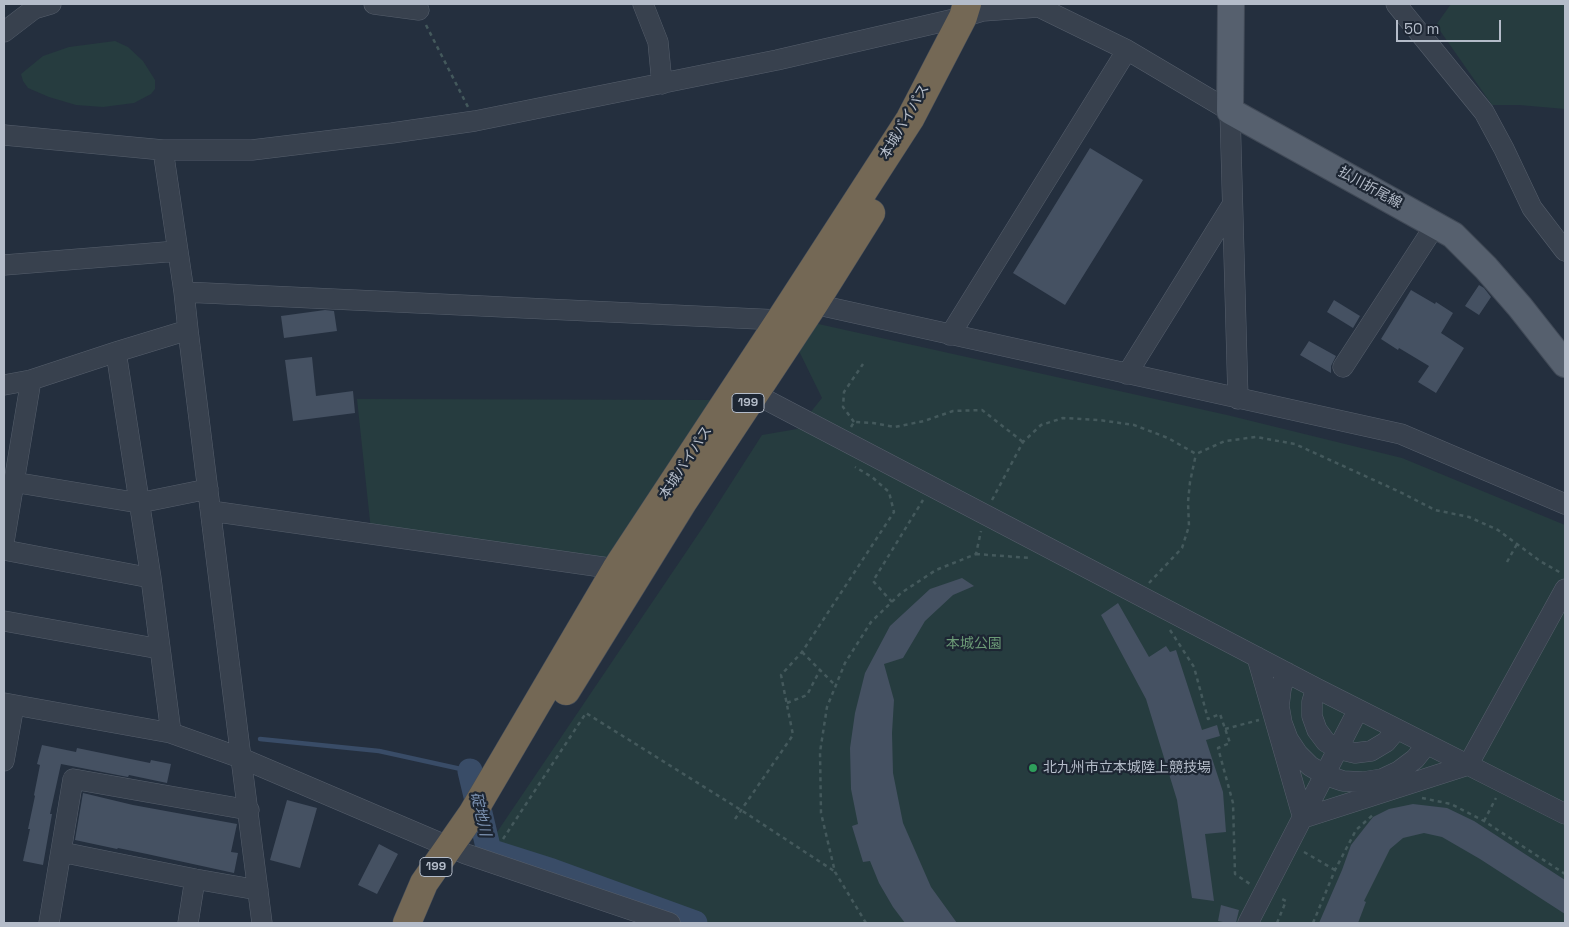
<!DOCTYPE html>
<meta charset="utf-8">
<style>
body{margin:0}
#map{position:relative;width:1569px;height:927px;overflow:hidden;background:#242f3e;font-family:"Space Grotesk",sans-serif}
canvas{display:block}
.frame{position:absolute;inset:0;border:5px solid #b4bcc9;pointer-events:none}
.scale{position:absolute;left:1396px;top:20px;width:105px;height:22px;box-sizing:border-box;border:2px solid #b4bcc9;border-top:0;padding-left:6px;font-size:15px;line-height:18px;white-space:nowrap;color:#b4bcc9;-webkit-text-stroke:4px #1d2633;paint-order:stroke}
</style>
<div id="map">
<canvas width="1569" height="927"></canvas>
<div class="frame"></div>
<div class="scale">50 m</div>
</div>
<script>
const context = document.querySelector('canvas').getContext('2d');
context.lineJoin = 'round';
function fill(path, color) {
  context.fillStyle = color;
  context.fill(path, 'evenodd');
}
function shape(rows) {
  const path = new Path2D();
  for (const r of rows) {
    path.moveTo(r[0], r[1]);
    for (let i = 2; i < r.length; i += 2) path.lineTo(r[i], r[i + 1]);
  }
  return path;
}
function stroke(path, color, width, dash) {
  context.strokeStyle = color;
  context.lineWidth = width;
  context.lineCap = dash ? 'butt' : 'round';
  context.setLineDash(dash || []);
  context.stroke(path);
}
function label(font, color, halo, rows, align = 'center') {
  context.font = font + ' "Space Grotesk","Noto Sans JP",sans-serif';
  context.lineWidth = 4.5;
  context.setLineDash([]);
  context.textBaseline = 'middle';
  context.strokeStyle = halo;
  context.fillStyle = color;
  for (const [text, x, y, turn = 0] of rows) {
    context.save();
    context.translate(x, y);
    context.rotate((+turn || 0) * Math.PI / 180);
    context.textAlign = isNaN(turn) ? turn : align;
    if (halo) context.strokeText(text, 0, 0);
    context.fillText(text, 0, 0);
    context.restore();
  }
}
fill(shape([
 [1451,4,1565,4,1565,109,1519,105,1492,105,1436,25],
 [115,41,128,47,143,61,155,80,155,89,151,94,134,103,103,107,76,105,49,97,28,88,23,81,21,74,43,56,69,47],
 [814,323,1227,415,1402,458,1565,525,1565,923,698,923,496,849,491,841,703,527,762,435,797,429,822,398,798,349],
 [357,399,714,400,605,565,372,540]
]), '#263c3f');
stroke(shape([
 [260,739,379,751,470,771]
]), '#394c67', 4.5);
stroke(shape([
 [470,771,489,851,552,871,695,923]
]), '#394c67', 25);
fill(shape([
 [1090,148,1143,180,1065,305,1013,273],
 [1479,285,1484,288,1491,297,1479,315,1465,306],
 [1411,290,1435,304,1436,302,1453,313,1441,333,1464,348,1436,393,1418,382,1429,366,1399,348,1398,350,1381,339],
 [1334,300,1360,316,1353,328,1327,312],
 [325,310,334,311,337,331,284,338,281,316],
 [1309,341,1336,356,1331,366,1331,373,1300,355],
 [312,357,316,396,353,391,355,413,293,421,285,360],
 [962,578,974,586,953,595,925,621,903,658,884,664,894,700,892,733,893,773,903,823,931,887,957,923,905,923,893,907,879,883,870,861,863,862,852,826,858,824,851,789,850,748,855,713,865,673,890,626,930,589],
 [1118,603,1149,657,1166,646,1170,652,1176,650,1202,730,1217,725,1220,736,1206,740,1223,792,1226,832,1205,834,1214,901,1192,898,1177,800,1146,699,1101,615],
 [42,745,76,752,77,748,150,763,151,760,171,764,167,783,129,775,128,777,61,764,50,814,52,814,43,865,23,861,30,829,28,829,35,796,34,795,40,765,37,764],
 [83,793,133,805,237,824,231,852,238,853,234,873,147,854,118,848,117,849,75,840],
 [287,800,317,808,300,868,270,860],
 [1413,804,1447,808,1474,821,1565,880,1565,914,1480,859,1442,837,1424,833,1403,838,1390,849,1364,901,1366,902,1358,923,1319,923,1342,870,1351,845,1373,817,1389,809],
 [379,844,398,854,377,894,358,885],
 [1221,905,1239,910,1236,923,1228,923,1218,921]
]), '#455162');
const minor = shape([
 [374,4,419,10],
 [643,4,658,42,662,84],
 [1396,4,1484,112,1504,149,1532,208,1565,251],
 [4,32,34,9,51,4],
 [4,135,163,150,252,150,392,133,475,121,777,60,963,17,983,11,1039,7,1127,50,1230,111,1238,399],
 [163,150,184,292,188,330,241,758,466,854,670,923],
 [4,265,178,251],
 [184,292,780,320],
 [814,304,1401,434,1565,504],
 [950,335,1127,50],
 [116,352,151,578,171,733],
 [1343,367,1436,224],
 [1127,374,1232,205],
 [4,385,31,380,116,352,188,330],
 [755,394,1316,688,1565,814],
 [13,482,139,503,208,489],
 [211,511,616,569],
 [4,542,31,380],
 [4,550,151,578],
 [4,621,160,649],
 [1257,657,1303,818,1468,765,1565,589],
 [1286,672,1281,689,1279,706,1282,723,1288,739,1298,754,1310,766,1325,775,1343,781,1363,782,1382,779,1399,771,1415,759,1427,744],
 [1316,688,1312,702,1312,716,1317,730,1326,742,1338,749,1355,753,1371,751,1386,742,1397,729],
 [4,703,171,733,241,758,262,923],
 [4,761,14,705],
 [61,852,195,879,258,890],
 [49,923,73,779,249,810],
 [188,923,195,879],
 [1248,923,1358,710]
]);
const major = shape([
 [1231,4,1230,111,1453,235,1486,268,1520,307,1565,364]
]);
const highway = shape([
 [566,691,683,502,814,304,871,213],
 [407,923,424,883,472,814,616,569,780,320,910,119,963,17,967,4]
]);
stroke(minor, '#565f6c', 21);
stroke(major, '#414a57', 28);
stroke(highway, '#434c59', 29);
stroke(shape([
 [426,25,468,107],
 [854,422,843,407,844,392,863,364],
 [851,427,854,422,873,423,895,427,924,421,953,411,982,410,1023,442],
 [992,500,1023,442,1041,425,1063,418,1099,420,1134,425,1168,438,1196,454,1225,441,1256,437,1295,444,1400,492,1435,510,1469,517,1498,530,1540,561,1561,573],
 [976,554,1030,558],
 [1507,562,1517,544],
 [1149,583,1182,548,1189,526,1188,502,1190,482,1196,454],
 [892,602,873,581,923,500],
 [1170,630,1194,667,1208,719,1220,714,1230,743,1218,748,1233,803,1235,874,1250,884],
 [802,652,836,686],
 [787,703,807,695,820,670],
 [1225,729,1259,720],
 [1422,798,1451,804,1484,821,1565,874],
 [735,819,793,735,781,675,802,652,894,512,889,492,872,477,855,467],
 [1484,821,1496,798],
 [503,839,586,713,741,810,834,871],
 [1304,852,1335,870],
 [866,923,835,872,821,813,820,752,827,707,845,663,871,622,901,593,936,570,976,554,981,531],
 [1277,923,1286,901,1280,898],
 [1313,923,1335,870,1356,830,1375,813]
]), '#44595c', 2.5, [4, 4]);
stroke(minor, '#38414e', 20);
stroke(major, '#56606e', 26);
stroke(highway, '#746855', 28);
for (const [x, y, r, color] of [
 [1033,768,5,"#2e9e5b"]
]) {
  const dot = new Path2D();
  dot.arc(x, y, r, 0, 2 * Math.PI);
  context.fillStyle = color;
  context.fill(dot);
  stroke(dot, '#1d2633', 2);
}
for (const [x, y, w] of [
 [748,403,32],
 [436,867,32]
]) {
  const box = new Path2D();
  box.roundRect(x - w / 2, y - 9.5, w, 19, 4);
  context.fillStyle = '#1d2633';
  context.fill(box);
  stroke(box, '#b4bcc9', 1);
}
label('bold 12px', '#b4bcc9', null, [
 ["199",748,403],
 ["199",436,867]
]);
label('14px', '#b4bcc9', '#1d2633', [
 ["本城バイパス",905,122,-60],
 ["払川折尾線",1370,188,29],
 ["本城バイパス",686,463,-57]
]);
label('14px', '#6b9a76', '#1d2633', [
 ["本城公園",974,644]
]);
label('14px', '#b4bcc9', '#1d2633', [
 ["北九州市立本城陸上競技場",1043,768]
], 'left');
label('italic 15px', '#7c92b1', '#1d2633', [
 ["碇地川",480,814,77]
]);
</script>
